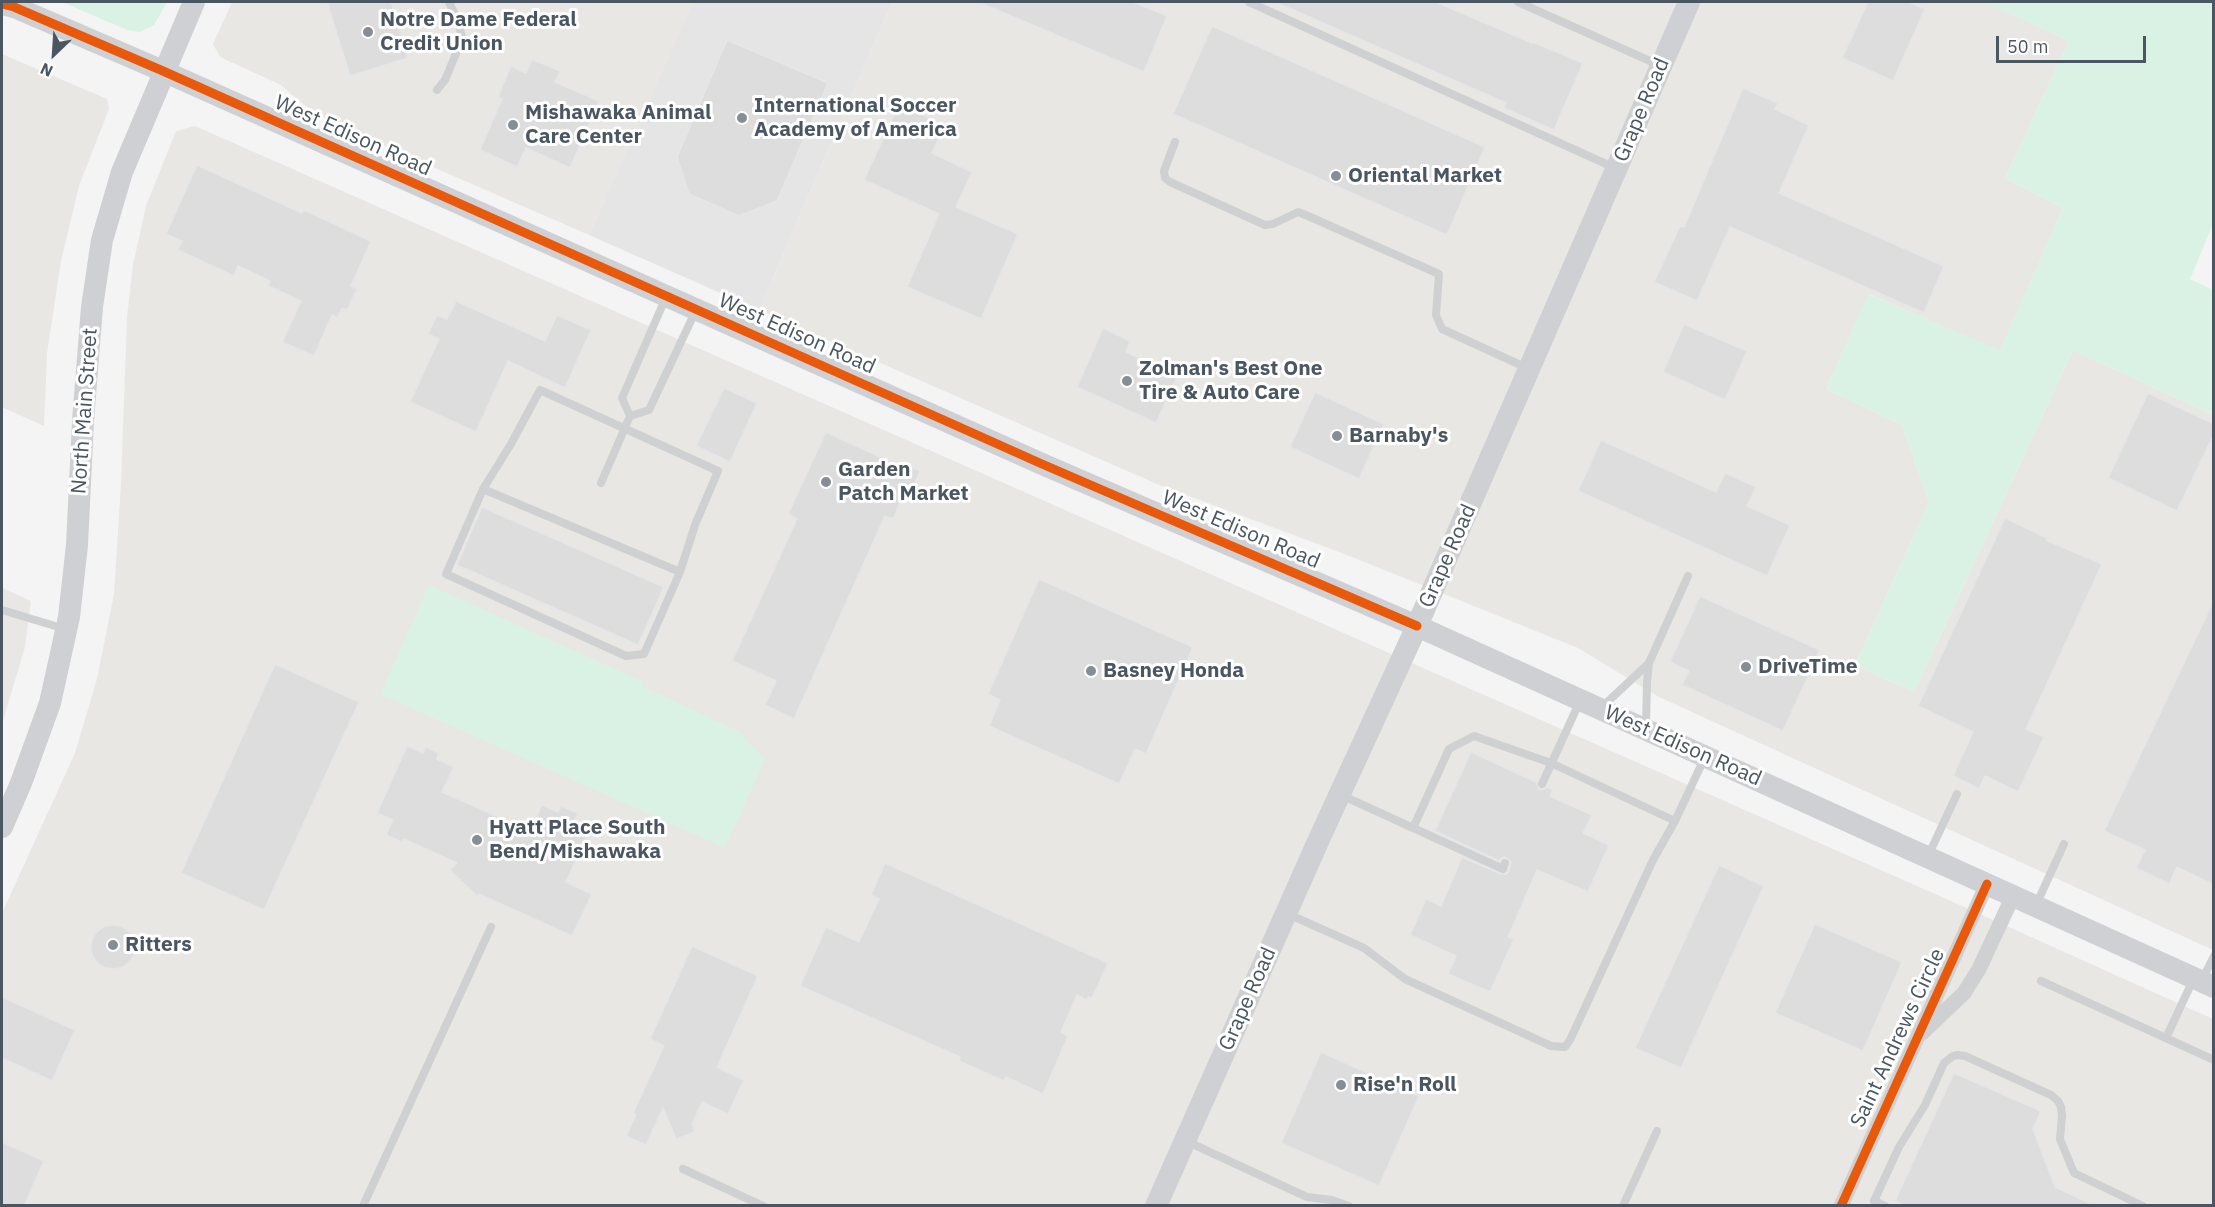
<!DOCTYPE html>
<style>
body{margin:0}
#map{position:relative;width:2215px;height:1207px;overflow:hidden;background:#f4f4f4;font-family:"IBM Plex Sans",sans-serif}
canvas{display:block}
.frame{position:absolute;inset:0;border:3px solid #4a5661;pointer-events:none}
.north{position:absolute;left:24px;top:24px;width:60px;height:60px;-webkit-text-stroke:4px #fff;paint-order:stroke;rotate:205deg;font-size:16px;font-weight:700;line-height:24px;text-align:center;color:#4a5661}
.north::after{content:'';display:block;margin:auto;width:21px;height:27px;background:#4a5661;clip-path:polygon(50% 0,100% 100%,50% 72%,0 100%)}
.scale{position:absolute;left:1996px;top:36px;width:150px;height:27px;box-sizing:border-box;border:3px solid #4a5661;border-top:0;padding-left:8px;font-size:18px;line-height:21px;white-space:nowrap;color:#4a5661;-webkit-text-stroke:4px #fff;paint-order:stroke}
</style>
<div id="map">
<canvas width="2215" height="1207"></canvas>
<div class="frame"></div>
<div class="north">N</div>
<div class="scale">50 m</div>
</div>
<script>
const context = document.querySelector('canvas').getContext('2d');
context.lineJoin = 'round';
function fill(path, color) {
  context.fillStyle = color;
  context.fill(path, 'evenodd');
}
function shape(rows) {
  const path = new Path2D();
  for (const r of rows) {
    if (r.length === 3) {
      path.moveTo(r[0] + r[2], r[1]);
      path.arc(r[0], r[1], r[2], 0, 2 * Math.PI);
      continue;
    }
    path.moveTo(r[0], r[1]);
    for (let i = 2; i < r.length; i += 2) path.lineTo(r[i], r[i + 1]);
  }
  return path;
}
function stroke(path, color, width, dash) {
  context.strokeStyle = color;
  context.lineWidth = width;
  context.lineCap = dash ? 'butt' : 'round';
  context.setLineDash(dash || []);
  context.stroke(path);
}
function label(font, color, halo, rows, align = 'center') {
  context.font = font + ' "IBM Plex Sans",sans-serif';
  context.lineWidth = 6;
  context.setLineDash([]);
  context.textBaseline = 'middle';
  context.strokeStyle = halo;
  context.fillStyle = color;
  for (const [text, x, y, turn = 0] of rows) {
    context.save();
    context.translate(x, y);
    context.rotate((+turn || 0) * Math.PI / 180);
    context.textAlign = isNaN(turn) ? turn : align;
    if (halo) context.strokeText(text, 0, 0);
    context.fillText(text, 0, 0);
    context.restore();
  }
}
fill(shape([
 [232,2,695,2,589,235,364,137,314,113,281,85,220,57,213,44],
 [892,2,1990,2,1990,4,2069,41,2005,178,2063,208,2000,351,1869,294,1826,389,1902,425,1929,502,1855,665,1914,692,2073,350,2213,415,2213,950,1659,697,1578,648,1347,555,1157,484,759,310],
 [2,54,107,99,109,109,79,186,61,261,47,353,44,426,2,407],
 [195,126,1951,901,2213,1019,2213,1205,2,1206,2,913,75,753,97,679,114,594,121,484,127,317,133,265,146,206,176,131],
 [2,588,31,601,25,647,2,724]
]), '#e8e7e3');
fill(shape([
 [694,2,892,2,759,310,589,235]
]), '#e6e5e6');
fill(shape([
 [62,2,167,2,154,25,140,32,127,30],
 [1990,2,2213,2,2213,224,2190,279,2213,290,2213,415,2073,350,1914,692,1855,665,1929,502,1902,425,1826,389,1868,294,2000,350,2063,208,2005,178,2069,41,1989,4],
 [429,585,644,682,642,686,742,733,748,742,766,758,725,848,380,694]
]), '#d9f2e3');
const building = shape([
 [327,2,391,2,408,58,350,76,327,2],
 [978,2,1133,2,1167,16,1144,72,978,2],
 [1275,2,1436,2,1532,43,1533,42,1583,63,1554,130,1504,108,1506,103,1275,2],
 [1868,2,1909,2,1925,9,1893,81,1842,58,1868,2],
 [1212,26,1485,147,1447,235,1173,114,1212,26],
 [727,40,828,83,777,201,739,216,689,194,677,157,727,40],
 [532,59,560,71,555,82,599,101,570,168,526,148,517,167,480,150,502,99,498,97,511,66,526,73,532,59],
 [1743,88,1778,103,1775,109,1809,125,1779,193,1944,266,1924,313,1730,227,1697,301,1654,282,1680,226,1684,227,1743,88],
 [899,104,945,125,932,153,972,172,956,207,1018,234,981,319,907,287,939,214,864,180,899,104],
 [197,165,302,213,304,210,371,241,351,286,357,289,347,310,342,308,337,318,332,315,314,356,282,342,301,301,268,286,270,281,238,266,234,276,178,250,182,241,166,234,197,165],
 [456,301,545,341,557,315,591,330,565,388,508,361,476,432,410,402,439,339,428,334,437,315,447,319,456,301],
 [1684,324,1747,351,1725,400,1663,372,1684,324],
 [1103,328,1130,341,1126,352,1178,375,1156,423,1077,387,1103,328],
 [724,388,757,403,730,462,696,446,724,388],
 [1315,392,1384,424,1359,479,1290,447,1315,392],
 [2148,393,2214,424,2214,434,2177,511,2108,478,2148,393],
 [826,432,897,465,899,462,920,471,911,492,906,490,893,519,885,516,794,719,765,705,776,681,732,661,797,519,788,514,826,432],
 [1601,440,1716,492,1725,473,1756,487,1747,506,1790,525,1767,576,1578,491,1601,440],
 [482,507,664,587,638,645,457,565,482,507],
 [2005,518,2047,538,2046,540,2102,564,2026,729,2044,737,2018,792,1985,776,1979,789,1953,776,1973,732,1918,706,2005,518],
 [1039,579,1193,647,1146,754,1135,749,1119,784,989,726,1000,700,988,694,1039,579],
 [1700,596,1820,650,1783,731,1682,685,1689,671,1670,662,1700,596],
 [2214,600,2214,885,2177,867,2169,884,2136,868,2145,850,2104,831,2214,600],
 [275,664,359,702,264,910,181,873,275,664],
 [407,746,423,753,426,747,439,753,437,759,454,767,442,792,530,831,542,805,558,812,561,806,578,813,575,820,591,827,566,882,592,894,572,936,479,894,477,896,450,870,457,863,404,839,402,842,386,835,393,820,377,813,407,746],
 [1471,752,1536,782,1539,789,1543,790,1547,787,1553,790,1550,796,1592,815,1583,833,1609,845,1588,892,1537,870,1508,937,1514,939,1490,992,1448,974,1456,956,1410,935,1426,899,1441,906,1462,857,1501,874,1506,874,1509,871,1511,862,1507,858,1503,857,1499,861,1435,831,1471,752],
 [885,863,1108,963,1092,998,1088,997,1087,1000,1077,995,1061,1032,1068,1036,1043,1094,1006,1077,1004,1081,959,1061,960,1057,800,986,826,927,859,942,879,899,871,895,885,863],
 [1719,865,1764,886,1681,1068,1635,1048,1719,865],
 [1815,924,1902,962,1863,1051,1775,1013,1815,924],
 [113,947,22],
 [692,946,758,976,717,1067,744,1080,728,1114,702,1102,692,1124,695,1132,676,1139,663,1108,646,1145,626,1136,636,1115,633,1113,664,1046,650,1039,692,946],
 [2,997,75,1030,52,1081,2,1058,2,997],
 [1321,1052,1419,1096,1379,1186,1281,1143,1321,1052],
 [1954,1073,2041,1111,2033,1129,2055,1187,2096,1206,1905,1206,1895,1201,1954,1073],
 [2,1142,44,1161,24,1206,2,1206,2,1142]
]);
fill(building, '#ddddde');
stroke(building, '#e5e6e7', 1.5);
stroke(shape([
 [1249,2,1615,168],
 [1518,2,1659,65],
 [437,90,445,80,462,39,459,23,449,2],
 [1175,142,1164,171,1165,178,1170,182,1265,225,1273,224,1298,212,1308,216,1439,274,1436,315,1442,329,1527,368],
 [540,390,718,471,695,525,680,572,483,489,511,444,540,390],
 [630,416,622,398,666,297],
 [601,483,630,416,649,410,696,310],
 [483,489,446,574,626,656,644,654,680,572],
 [2,610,65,629],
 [1602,707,1648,664],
 [1646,725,1647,682,1649,663,1688,576],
 [1542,784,1580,701],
 [1341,795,1503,869,1505,863],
 [1413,828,1449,749,1474,736,1551,763,1675,821],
 [1928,856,1957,794],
 [2036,905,2064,844],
 [1288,914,1364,948,1405,979,1551,1046,1565,1047,1570,1040,1653,860,1675,821,1704,759],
 [2202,980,2214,956],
 [2041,981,2214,1060],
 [2166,1038,2193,980],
 [1186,1141,1307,1197,1332,1200,1349,1206],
 [683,1169,763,1206],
 [363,1206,491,927],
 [1623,1206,1657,1131],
 [1885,1206,1874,1201,1899,1147,1925,1105,1944,1063,1953,1056,1958,1055,1965,1056,2051,1095,2058,1101,2061,1107,2062,1116,2060,1139,2074,1173,2143,1206]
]), '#ced0d2', 8);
stroke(shape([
 [1922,1033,1964,993,1979,969,2013,896],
 [1841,1206,1987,884]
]), '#ced0d2', 15);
stroke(shape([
 [2,4,14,7,163,71,1042,464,1417,626,2214,987],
 [2,827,21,783,50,703,69,617,77,545,83,421,92,307,102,240,122,172,194,2],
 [1156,1206,1320,837,1417,626,1689,2]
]), '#ced0d4', 22);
stroke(shape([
 [2,4,14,7,163,71,1042,464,1417,626],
 [1841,1206,1987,884]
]), '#e8590c', 9);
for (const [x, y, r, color] of [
 [368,32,6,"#868d94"],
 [742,118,6,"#868d94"],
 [513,125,6,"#868d94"],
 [1336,176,6,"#868d94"],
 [1127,381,6,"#868d94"],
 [1337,436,6,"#868d94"],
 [826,482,6,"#868d94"],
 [1746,667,6,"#868d94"],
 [1091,671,6,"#868d94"],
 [477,840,6,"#868d94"],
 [113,945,6,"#868d94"],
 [1341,1085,6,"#868d94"]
]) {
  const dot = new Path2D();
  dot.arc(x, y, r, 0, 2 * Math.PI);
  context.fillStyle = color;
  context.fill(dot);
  stroke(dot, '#fff', 2);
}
label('bold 21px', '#4a5661', '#fff', [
 ["Notre Dame Federal",380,20],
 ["Credit Union",380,44],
 ["International Soccer",754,106],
 ["Academy of America",754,130],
 ["Mishawaka Animal",525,113],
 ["Care Center",525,137],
 ["Oriental Market",1348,176],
 ["Zolman's Best One",1139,369],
 ["Tire & Auto Care",1139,393],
 ["Barnaby's",1349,436],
 ["Garden",838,470],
 ["Patch Market",838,494],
 ["DriveTime",1758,667],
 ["Basney Honda",1103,671],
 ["Hyatt Place South",489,828],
 ["Bend/Mishawaka",489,852],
 ["Ritters",125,945],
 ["Rise'n Roll",1353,1085]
], 'left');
label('21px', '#4a5661', '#fff', [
 ["Grape Road",1642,110,-67],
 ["West Edison Road",353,136,24],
 ["West Edison Road",797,334,24],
 ["North Main Street",85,411,-86],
 ["West Edison Road",1241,530,23],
 ["Grape Road",1448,556,-66],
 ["West Edison Road",1683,746,24],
 ["Grape Road",1248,999,-66],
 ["Saint Andrews Circle",1898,1038,-65]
]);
</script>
